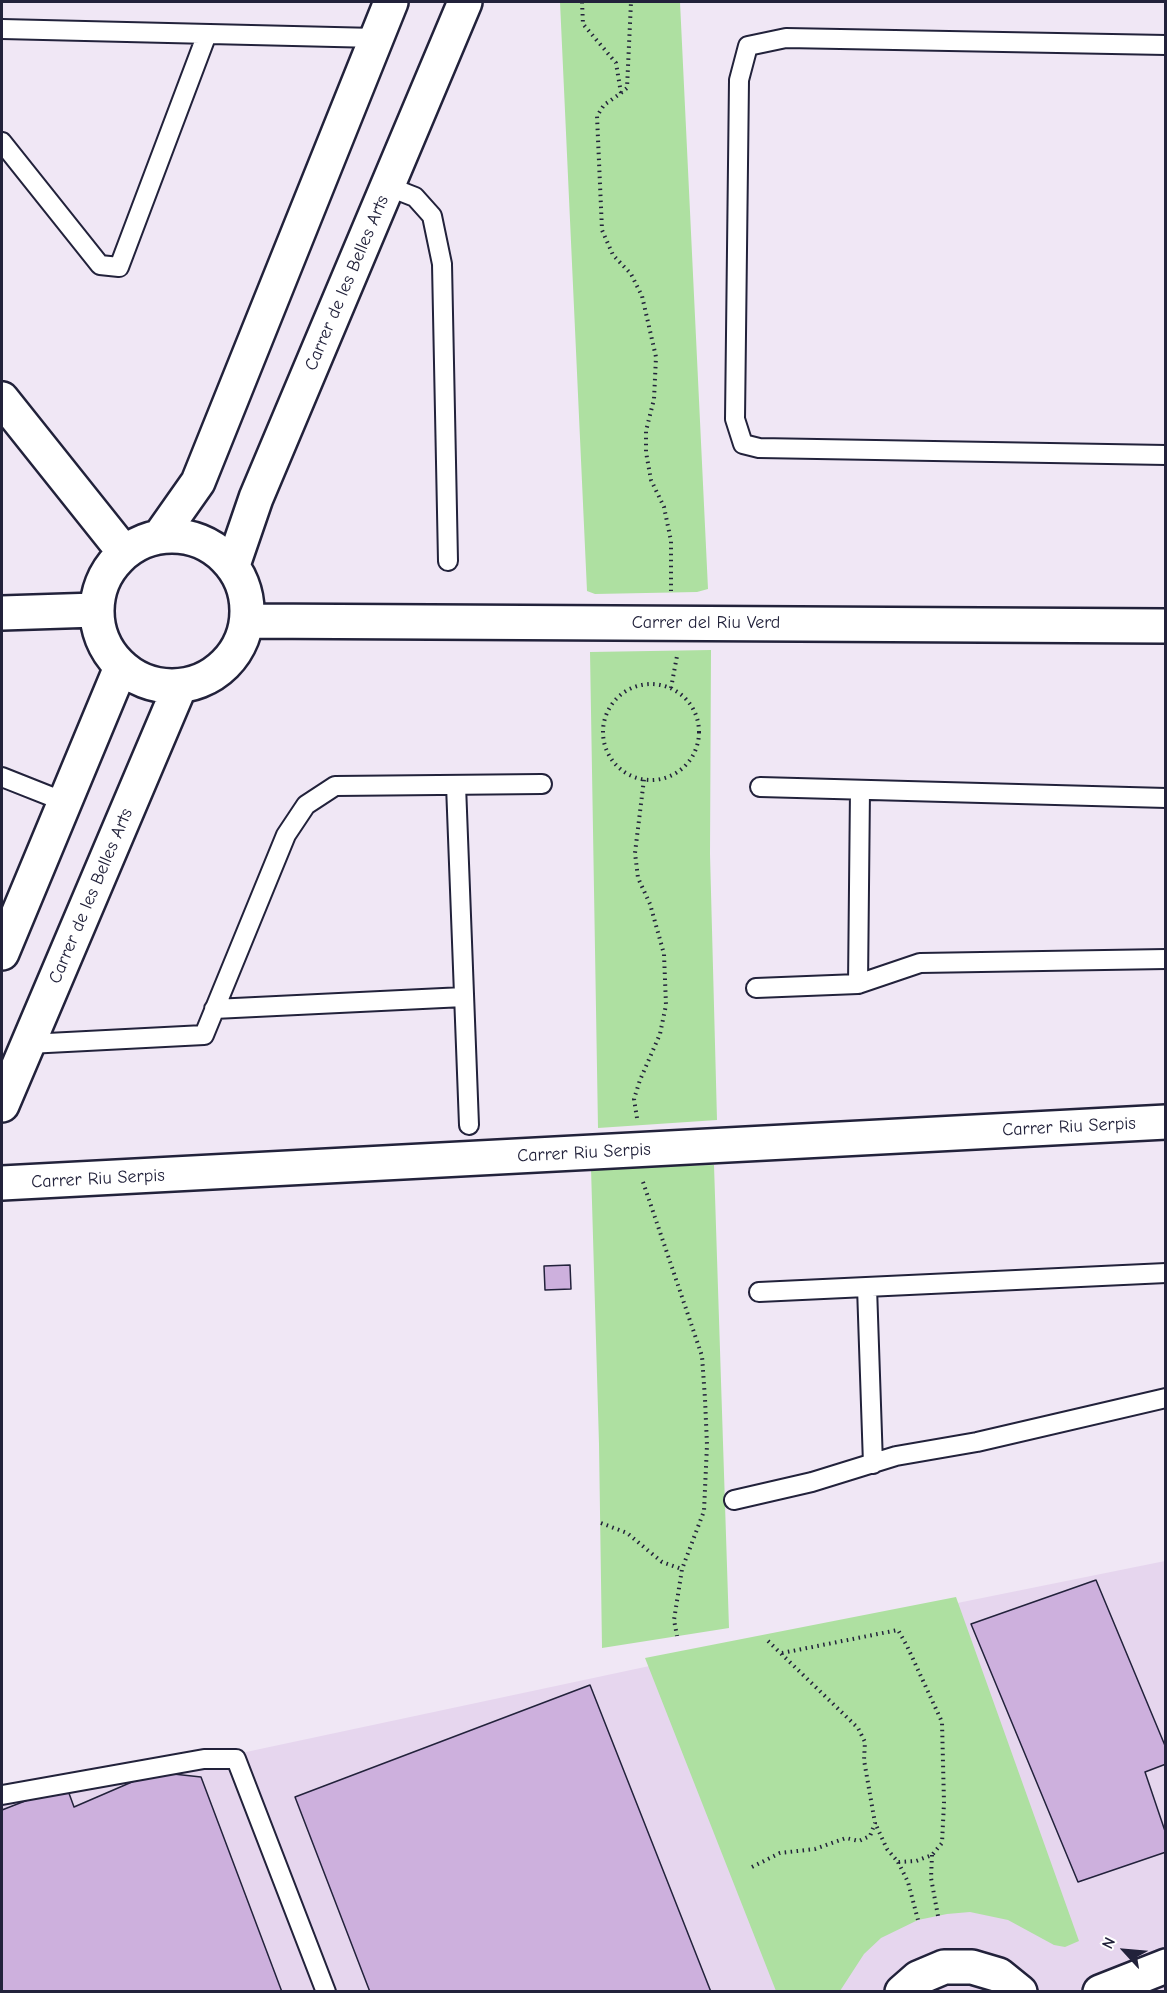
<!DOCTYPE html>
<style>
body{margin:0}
#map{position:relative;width:1167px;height:1993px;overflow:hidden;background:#f0e7f5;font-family:"Comic Neue",sans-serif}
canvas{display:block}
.frame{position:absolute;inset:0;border:3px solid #22223b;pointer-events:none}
.north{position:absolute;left:1095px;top:1921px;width:60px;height:60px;-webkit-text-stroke:4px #fff;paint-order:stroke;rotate:296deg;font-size:16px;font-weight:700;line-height:24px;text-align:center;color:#22223b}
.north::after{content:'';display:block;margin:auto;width:21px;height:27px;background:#22223b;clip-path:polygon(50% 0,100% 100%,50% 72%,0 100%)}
</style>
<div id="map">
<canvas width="1167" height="1993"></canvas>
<div class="frame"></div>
<div class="north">N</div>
</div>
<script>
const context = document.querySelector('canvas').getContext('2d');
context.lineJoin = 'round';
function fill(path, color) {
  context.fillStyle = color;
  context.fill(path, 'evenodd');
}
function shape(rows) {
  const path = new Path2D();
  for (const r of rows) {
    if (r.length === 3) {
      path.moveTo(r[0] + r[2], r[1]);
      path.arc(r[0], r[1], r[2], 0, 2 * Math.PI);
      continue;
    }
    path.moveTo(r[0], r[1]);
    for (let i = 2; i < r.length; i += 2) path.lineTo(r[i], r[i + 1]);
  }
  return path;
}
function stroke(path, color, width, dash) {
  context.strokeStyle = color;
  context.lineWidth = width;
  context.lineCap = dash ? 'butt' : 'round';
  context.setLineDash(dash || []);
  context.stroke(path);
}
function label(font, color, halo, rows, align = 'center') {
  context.font = font + ' "Comic Neue",sans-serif';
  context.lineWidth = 4.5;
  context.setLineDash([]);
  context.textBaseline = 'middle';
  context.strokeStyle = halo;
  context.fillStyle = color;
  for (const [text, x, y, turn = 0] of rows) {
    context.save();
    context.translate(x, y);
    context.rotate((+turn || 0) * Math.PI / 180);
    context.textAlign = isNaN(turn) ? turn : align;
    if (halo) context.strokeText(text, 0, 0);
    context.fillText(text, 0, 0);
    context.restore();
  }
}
fill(shape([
 [1165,1561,1165,1991,2,1991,2,1804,720,1651]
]), '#e6d6ee');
fill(shape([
 [560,2,680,2,708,589,697,592,595,594,587,591],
 [711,650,710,854,717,1120,598,1128,590,652],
 [714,1165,729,1628,602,1648,599,1444,591,1168],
 [956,1597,1079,1941,1065,1947,1054,1945,1008,1920,970,1912,947,1914,918,1920,881,1938,864,1954,840,1991,776,1991,645,1658]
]), '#aee0a1');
const building = shape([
 [570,1265,571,1289,545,1290,544,1266,570,1265],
 [1096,1580,1166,1748,1166,1764,1145,1772,1166,1834,1166,1852,1078,1882,971,1624,1096,1580],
 [590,1685,711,1992,370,1992,295,1797,590,1685],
 [155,1772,201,1777,282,1992,2,1992,2,1810,66,1785,74,1807,155,1772]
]);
fill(building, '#cdb0dd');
stroke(building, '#22223b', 1.5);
const service = shape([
 [2,29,376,38],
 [1166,45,786,38,748,46,739,80,735,419,743,444,759,448,1166,455],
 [2,142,100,265,119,267,207,34],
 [387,186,415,197,432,216,442,264,448,561],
 [2,777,65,802],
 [456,785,469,1125],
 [760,787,1166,798],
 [858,984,860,790],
 [756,988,858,984,920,963,1166,959],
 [214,1009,464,997],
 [28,1044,204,1035,286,835,306,805,335,786,542,784],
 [867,1287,873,1464],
 [759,1292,1166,1273],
 [734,1500,812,1482,896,1456,977,1442,1166,1398],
 [2,1795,204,1759,236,1759,326,1992]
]);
const minor = shape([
 [2,399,124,552],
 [172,611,75],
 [160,536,198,482,391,2],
 [233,565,256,498,465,2],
 [2,613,96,610],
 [247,621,1166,626],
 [2,953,121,667],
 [2,1105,180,686],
 [2,1183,1166,1122],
 [902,1992,918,1978,944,1967,972,1967,999,1975,1020,1992],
 [1100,1992,1166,1966]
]);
stroke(service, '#22223b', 22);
stroke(minor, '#22223b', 38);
stroke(shape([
 [582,2,583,24,616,63,621,93,604,105,597,116,602,230,613,255,631,274,642,296,656,357,654,399,646,431,646,452,651,480,664,507,671,541,671,591],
 [621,93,627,88,631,2],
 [651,732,48],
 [671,688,677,656],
 [637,1118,634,1099,640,1080,660,1034,666,1005,664,954,650,904,638,878,635,853,644,779],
 [643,1182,702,1356,705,1399,707,1445,704,1511,682,1569,674,1620,677,1636],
 [601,1523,627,1533,662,1562,682,1569],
 [782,1653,898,1630,907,1646,942,1722,944,1803,942,1843,932,1855,916,1861,898,1862,887,1849,875,1823],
 [932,1855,931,1878,938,1916],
 [898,1862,908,1882,918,1920],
 [752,1867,780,1853,815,1849,846,1838,859,1841,870,1836,875,1823,864,1760,865,1742,858,1728,768,1641]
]), '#22223b', 4, [1.5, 4.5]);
stroke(service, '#fff', 18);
stroke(minor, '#fff', 33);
label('18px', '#22223b', '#fff', [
 ["Carrer de les Belles Arts",347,283,-67],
 ["Carrer del Riu Verd",706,623],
 ["Carrer de les Belles Arts",91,896,-67],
 ["Carrer Riu Serpis",1069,1127,-3],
 ["Carrer Riu Serpis",584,1153,-3],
 ["Carrer Riu Serpis",98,1179,-3]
]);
</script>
